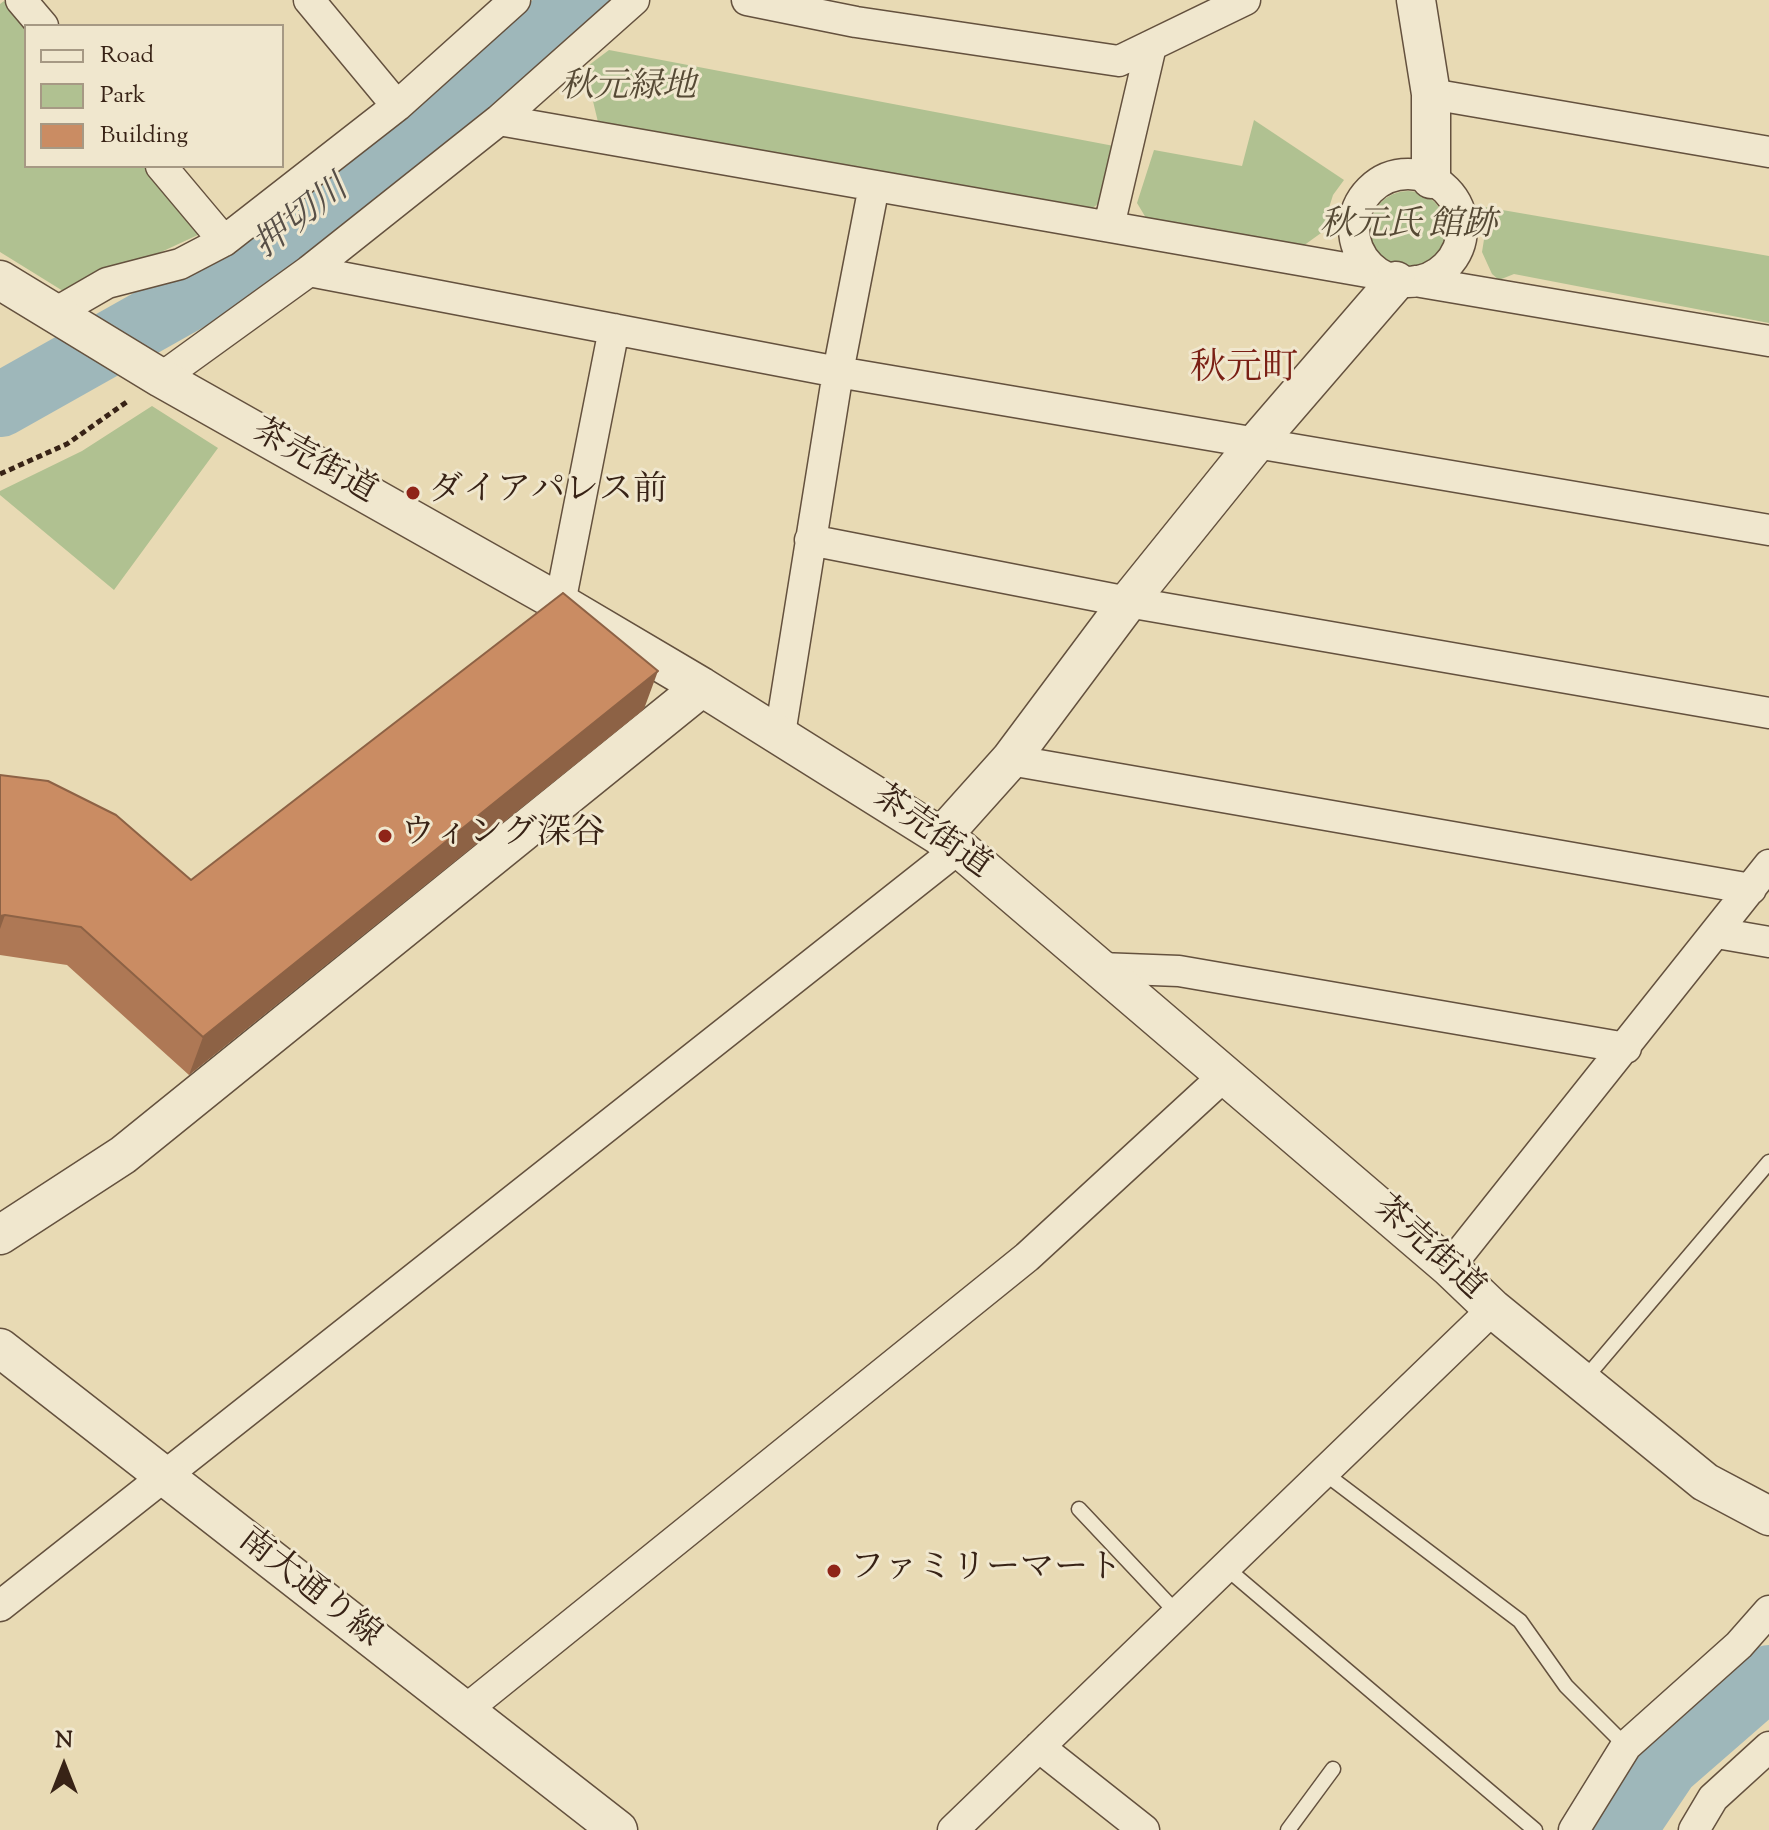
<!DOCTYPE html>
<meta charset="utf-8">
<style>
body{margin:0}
#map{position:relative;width:1769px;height:1830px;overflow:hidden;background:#e8dab4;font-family:"Sorts Mill Goudy",serif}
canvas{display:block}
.legend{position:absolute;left:24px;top:24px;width:260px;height:144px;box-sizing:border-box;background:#f0e7ce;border:2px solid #a69984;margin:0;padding:10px 14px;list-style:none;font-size:24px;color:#382316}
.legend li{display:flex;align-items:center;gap:16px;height:40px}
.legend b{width:40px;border:2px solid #a69984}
.north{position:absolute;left:24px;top:1726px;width:80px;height:80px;-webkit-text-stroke:6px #f0e7ce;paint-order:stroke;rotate:0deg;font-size:22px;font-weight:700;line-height:32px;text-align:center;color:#382316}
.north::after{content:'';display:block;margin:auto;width:28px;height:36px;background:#382316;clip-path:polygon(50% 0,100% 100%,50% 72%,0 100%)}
</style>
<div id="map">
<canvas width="1769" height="1830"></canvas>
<ul class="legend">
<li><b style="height:10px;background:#f0e7ce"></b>Road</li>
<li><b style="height:22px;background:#b0c191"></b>Park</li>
<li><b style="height:22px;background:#ca8c63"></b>Building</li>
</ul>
<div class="north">N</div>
</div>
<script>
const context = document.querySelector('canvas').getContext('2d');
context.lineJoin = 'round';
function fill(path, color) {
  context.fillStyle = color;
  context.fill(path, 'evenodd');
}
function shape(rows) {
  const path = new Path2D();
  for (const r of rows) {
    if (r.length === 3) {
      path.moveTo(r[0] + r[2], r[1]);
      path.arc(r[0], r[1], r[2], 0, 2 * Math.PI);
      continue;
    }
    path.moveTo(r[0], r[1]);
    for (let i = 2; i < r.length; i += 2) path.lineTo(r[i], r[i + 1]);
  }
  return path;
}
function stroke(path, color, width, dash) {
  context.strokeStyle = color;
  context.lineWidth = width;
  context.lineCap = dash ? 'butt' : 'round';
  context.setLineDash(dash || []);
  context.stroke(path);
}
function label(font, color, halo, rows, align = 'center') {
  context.font = font + ' "Sorts Mill Goudy","Noto Serif JP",serif';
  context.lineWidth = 6;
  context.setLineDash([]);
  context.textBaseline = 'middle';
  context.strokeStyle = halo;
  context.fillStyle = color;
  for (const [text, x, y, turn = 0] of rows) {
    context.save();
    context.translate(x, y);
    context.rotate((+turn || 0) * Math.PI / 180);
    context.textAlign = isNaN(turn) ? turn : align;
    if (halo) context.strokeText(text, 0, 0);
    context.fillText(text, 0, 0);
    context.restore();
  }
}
fill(shape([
 [4,1,26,27,26,166,143,166,200,234,159,253,104,268,63,291,0,252,0,4],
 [609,50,1114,146,1103,200,1090,210,598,122,585,68],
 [1254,120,1344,180,1333,195,1327,214,1328,228,1303,246,1149,223,1137,203,1154,150,1242,166],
 [1408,229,38],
 [1485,207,1769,256,1769,323,1514,274,1499,280,1492,274,1482,252,1486,227],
 [152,406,218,448,114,590,0,495,0,491,82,451]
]), '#b0c191');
stroke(shape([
 [0,405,238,271,548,29,582,0],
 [1624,1830,1667,1766,1769,1677]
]), '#9eb7ba', 64);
const service = shape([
 [1583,1381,1769,1162],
 [1323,1472,1520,1621,1566,1686,1626,1746],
 [1079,1509,1177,1613],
 [1225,1567,1535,1830],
 [1288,1830,1333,1769]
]);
const minor = shape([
 [21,0,43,26],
 [309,0,397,106],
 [747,0,856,22,1119,61,1245,0],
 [1431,94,1769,152],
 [499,120,1379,274],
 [161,166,224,241],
 [1408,228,54],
 [1109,226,1151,46],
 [309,271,838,372,1769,530],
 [1415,281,1769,341],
 [55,313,107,283,180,264,224,241,397,106,515,0],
 [161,378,309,271,499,120,634,0],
 [810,540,1128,602,1769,713],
 [560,603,614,329],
 [780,734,838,372,874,186],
 [1010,760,1751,889],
 [1717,933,1769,942],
 [1100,968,1179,971,1626,1048],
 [1449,1267,1769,865],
 [0,1606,959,848],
 [463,1712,1027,1257,1225,1075],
 [1039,1747,1144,1830],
 [953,1830,1493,1309],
 [1574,1830,1626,1746,1739,1645,1769,1611],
 [1694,1830,1713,1798,1769,1747]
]);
const tertiary = shape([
 [1416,0,1431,94,1431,179],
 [0,280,161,378,560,603,702,687,959,848,1449,1267,1493,1309,1705,1482,1769,1516],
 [941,837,1010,760,1128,602,1257,442,1396,281],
 [0,1235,123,1155,702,687],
 [0,1348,618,1830]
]);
stroke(service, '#64513e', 17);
stroke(minor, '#64513e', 33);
stroke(tertiary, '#64513e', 41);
stroke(shape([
 [0,474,67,444,128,401]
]), '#382316', 5, [6, 4]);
stroke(service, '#f0e7ce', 14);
stroke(minor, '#f0e7ce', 30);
stroke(tertiary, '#f0e7ce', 38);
fill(shape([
 [644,709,189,1075,67,965,0,955,0,775,191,880]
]), '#ae7855');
fill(shape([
 [658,671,644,709,189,1075,203,1037],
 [5,915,0,929,0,916]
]), '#8d6245');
const building = shape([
 [563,593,658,671,203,1037,81,927,5,915,0,916,0,775,48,781,116,815,191,880,563,593]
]);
fill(building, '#ca8c63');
stroke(building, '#8d6245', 2);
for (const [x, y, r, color] of [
 [413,493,8,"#8f2418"],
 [385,836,8,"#8f2418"],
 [834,1571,8,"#8f2418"]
]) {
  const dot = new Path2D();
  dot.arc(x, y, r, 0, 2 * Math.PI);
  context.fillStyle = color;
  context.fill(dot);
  stroke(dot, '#f0e7ce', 3);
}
label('italic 34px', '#564a35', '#f0e7ce', [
 ["秋元緑地",628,90],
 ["秋元氏 館跡",1408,228]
]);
label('34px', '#382316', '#f0e7ce', [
 ["茶売街道",313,464,29],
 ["茶売街道",930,834,35],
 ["茶売街道",1427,1250,42],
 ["南大通り線",308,1590,38]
]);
label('34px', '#382316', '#f0e7ce', [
 ["ダイアパレス前",429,493],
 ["ウィング深谷",401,836],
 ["ファミリーマート",850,1571]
], 'left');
label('italic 36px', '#574f47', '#f0e7ce', [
 ["押切川",303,220,-38]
]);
label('36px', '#7a1f14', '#f0e7ce', [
 ["秋元町",1244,372]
]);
</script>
